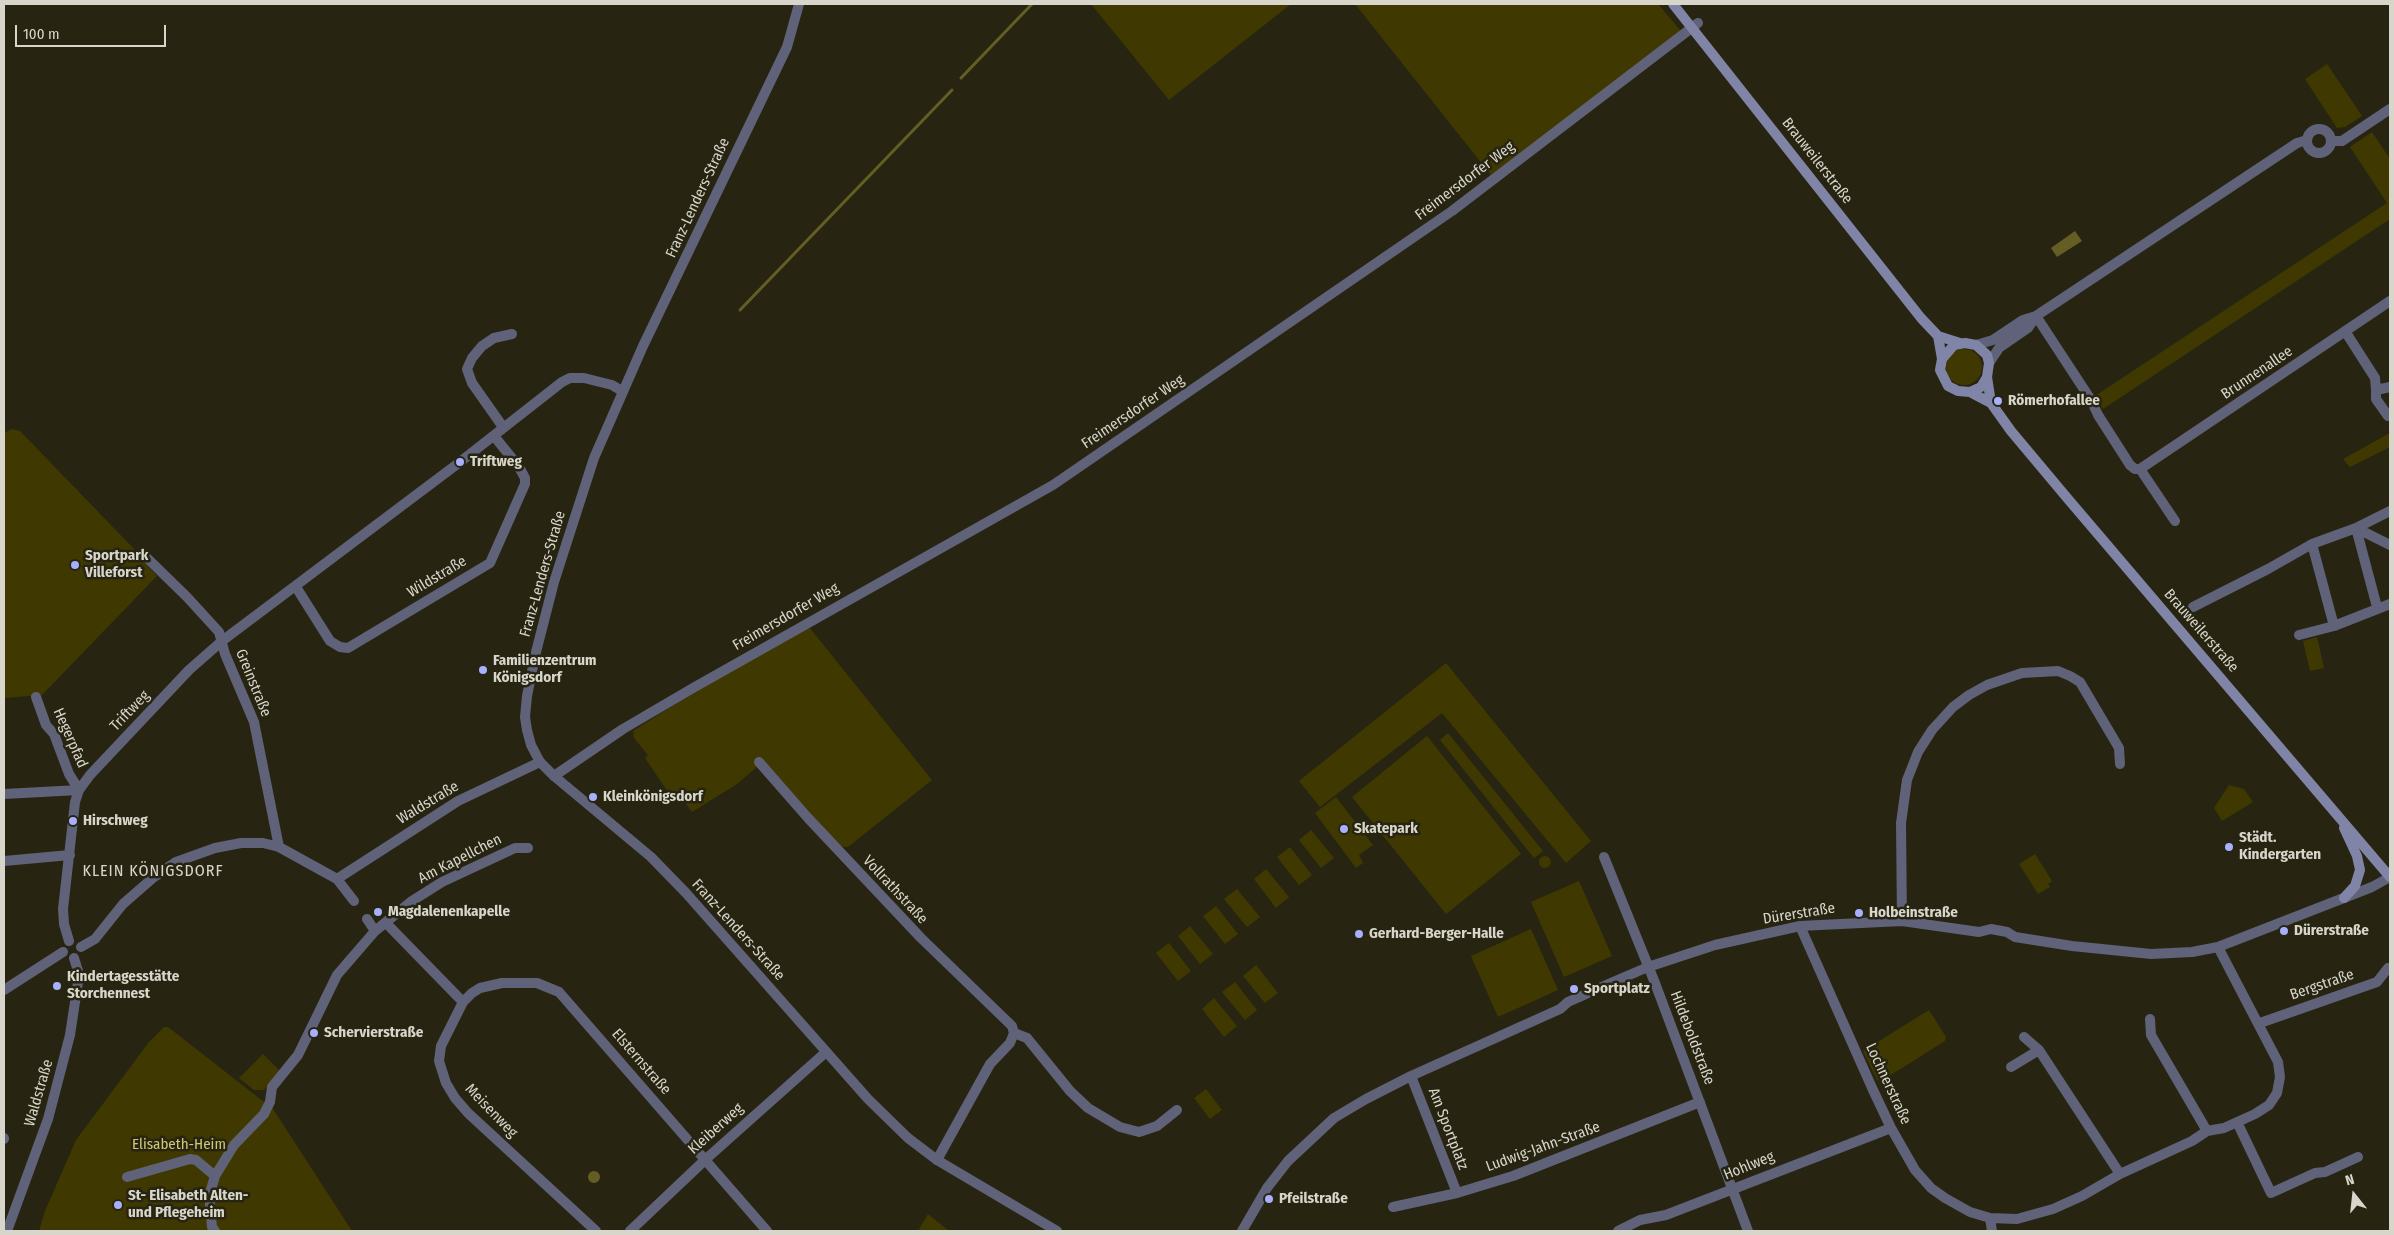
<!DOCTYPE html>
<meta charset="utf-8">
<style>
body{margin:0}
#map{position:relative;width:2394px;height:1235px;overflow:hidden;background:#272512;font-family:"Fira Sans Condensed",sans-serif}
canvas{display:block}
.frame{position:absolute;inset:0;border:5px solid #d8d6cb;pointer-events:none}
.north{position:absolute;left:2329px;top:1170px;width:50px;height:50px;-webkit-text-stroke:4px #272512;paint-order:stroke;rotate:344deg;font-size:14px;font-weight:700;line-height:20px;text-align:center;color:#d8d6cb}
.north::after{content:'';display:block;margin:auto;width:18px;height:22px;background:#d8d6cb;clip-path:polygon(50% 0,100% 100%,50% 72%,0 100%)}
.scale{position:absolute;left:15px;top:25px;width:151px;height:22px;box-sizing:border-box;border:2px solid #d8d6cb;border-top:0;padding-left:6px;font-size:15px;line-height:18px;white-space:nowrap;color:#d8d6cb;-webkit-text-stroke:4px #272512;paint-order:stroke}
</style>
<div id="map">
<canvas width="2394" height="1235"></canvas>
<div class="frame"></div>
<div class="north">N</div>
<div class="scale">100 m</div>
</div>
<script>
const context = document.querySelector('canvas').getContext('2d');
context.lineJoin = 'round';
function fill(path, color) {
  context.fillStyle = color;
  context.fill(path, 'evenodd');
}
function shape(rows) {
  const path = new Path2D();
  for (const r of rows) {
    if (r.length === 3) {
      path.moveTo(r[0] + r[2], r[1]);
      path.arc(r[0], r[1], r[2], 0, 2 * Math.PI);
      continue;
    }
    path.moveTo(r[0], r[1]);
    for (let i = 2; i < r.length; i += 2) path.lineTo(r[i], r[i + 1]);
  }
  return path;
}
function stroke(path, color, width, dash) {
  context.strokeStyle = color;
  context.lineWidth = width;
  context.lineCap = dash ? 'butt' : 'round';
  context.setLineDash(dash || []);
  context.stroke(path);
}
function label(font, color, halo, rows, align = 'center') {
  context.font = font + ' "Fira Sans Condensed",sans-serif';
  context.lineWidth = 5;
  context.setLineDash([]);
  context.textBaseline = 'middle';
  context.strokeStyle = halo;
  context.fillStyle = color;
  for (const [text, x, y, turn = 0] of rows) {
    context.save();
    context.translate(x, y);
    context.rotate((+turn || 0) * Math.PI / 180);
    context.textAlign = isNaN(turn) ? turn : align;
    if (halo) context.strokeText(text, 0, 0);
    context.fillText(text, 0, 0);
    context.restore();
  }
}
fill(shape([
 [1091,4,1291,4,1169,100],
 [1355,4,1658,4,1681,31,1491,175],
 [2327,64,2362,116,2345,127,2337,128,2305,79],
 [2372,132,2390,159,2390,219,2103,409,2095,396,2387,203,2350,147],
 [1964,367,18],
 [12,429,20,431,138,553,137,555,157,576,42,695,4,698,4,433],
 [2390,433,2390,447,2350,467,2343,459],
 [809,627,932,780,848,847,839,846,764,761,737,784,692,812,679,794,672,798,645,758,648,755,634,738,633,731,699,689],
 [2317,637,2324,668,2310,671,2303,641],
 [1446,663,1591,841,1566,863,1442,713,1320,807,1299,781],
 [1448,733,1543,851,1534,858,1440,740],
 [1427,736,1521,854,1446,914,1352,797],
 [2229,785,2244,789,2253,802,2222,821,2214,808],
 [1336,797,1373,845,1359,855,1363,863,1356,868,1315,813],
 [1311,830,1334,858,1321,868,1299,840],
 [1290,847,1312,875,1299,885,1277,857],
 [2035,854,2052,881,2048,884,2050,887,2038,894,2019,864],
 [1545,862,6],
 [1266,869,1289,897,1276,908,1254,879],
 [1579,881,1612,956,1564,977,1531,902],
 [1237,889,1260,917,1247,927,1224,899],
 [1216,906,1238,934,1225,944,1203,916],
 [1190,926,1213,954,1200,964,1178,936],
 [1531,929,1558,990,1498,1017,1471,956],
 [1169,943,1191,971,1178,981,1156,953],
 [1256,965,1278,993,1265,1003,1243,976],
 [1235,982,1257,1010,1245,1020,1222,992],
 [1214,998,1237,1026,1224,1037,1202,1009],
 [1929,1010,1946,1037,1945,1041,1881,1081,1877,1080,1863,1051],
 [164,1027,168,1027,273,1109,352,1231,39,1231,45,1211,76,1140,149,1042],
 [263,1054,281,1072,264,1090,254,1090,239,1078],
 [1206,1089,1222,1110,1210,1119,1194,1098],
 [928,1214,949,1231,918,1231]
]), '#3f3901');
fill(shape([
 [2075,231,2082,241,2057,257,2051,248],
 [594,1177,6]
]), '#655e24');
stroke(shape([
 [961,78,1032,4],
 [740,310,952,90]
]), '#655e24', 3);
stroke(shape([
 [2319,141,12],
 [2331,141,2342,141,2390,109],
 [2036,316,2091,400,2098,415,2130,465,2135,469,2140,469,2175,521],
 [2345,331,2375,378,2376,390,2390,387],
 [1976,345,1993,340,2023,320,2036,316,2297,143,2307,140],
 [1989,363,1999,348,2028,328,2036,316],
 [2376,390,2376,399,2388,416],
 [503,427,472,383,467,369,472,358,482,346,494,338,512,334],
 [2140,469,2390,301],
 [2356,528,2377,607],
 [2356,528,2390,545],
 [2312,544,2334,626],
 [146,557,187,597,219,632,225,654,254,722,279,847],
 [296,587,330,641,340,647,348,648,490,563,525,484,525,478,519,467,494,436],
 [2193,607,2268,569,2312,544,2356,528,2390,511],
 [2299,635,2334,626,2390,604],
 [36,697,46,725,54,734,69,774,79,790],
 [759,762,808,818,921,938,1012,1026,1014,1033,1010,1043,990,1064,937,1160],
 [554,776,623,729,693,688,1053,485,1452,211,1698,23],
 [4,794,79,790],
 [1604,857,1655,983,1748,1231],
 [4,861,70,855],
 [337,879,458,801,540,762],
 [367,919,375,931],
 [1902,921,1901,823,1907,780,1918,752,1932,730,1953,707,1969,695,1987,685,2022,673,2058,671,2070,676,2080,682,2119,748,2120,764],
 [386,923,463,1002],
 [1800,926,1873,1090,1891,1128,1915,1170,1931,1188,1945,1198,1970,1212,1990,1218,2017,1219,2053,1209,2082,1196,2120,1174,2192,1141,2207,1131,2224,1128,2255,1114,2269,1105,2277,1093,2280,1077,2278,1062,2218,947],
 [69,941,64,924,63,909,75,802,79,790,90,775,189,670,222,641,460,462,562,382,570,378,584,378,612,385,622,391],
 [81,947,95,939,123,904,154,877,176,862,215,848,241,843,263,843,279,847,337,879,354,901],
 [4,990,63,952],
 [2150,1019,2151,1035,2207,1131],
 [2260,1023,2377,982,2388,968],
 [1014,1033,1027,1038,1070,1091,1088,1108,1120,1127,1139,1132,1157,1126,1177,1110],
 [2024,1037,2039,1050,2120,1174],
 [2011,1067,2039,1050],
 [1411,1076,1457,1193],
 [2237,1122,2271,1193,2315,1173,2325,1172,2358,1157],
 [4,1139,4,1138],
 [215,1176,210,1193,210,1207,212,1227,215,1231],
 [127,1177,190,1159,196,1160,215,1176,234,1145,264,1114,270,1102,272,1087,298,1055,337,975,375,931,412,901,442,882,515,848,528,848],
 [1393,1207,1457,1193,1513,1176,1700,1102],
 [1990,1218,1992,1231],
 [7,1231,48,1119,70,1035,78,982,78,971,74,958],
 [596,1231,468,1113,455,1098,446,1083,439,1061,441,1046,463,1002,472,993,480,988,502,983,537,983,559,992,767,1231],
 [630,1231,706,1159,826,1052],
 [1242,1231,1267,1188,1288,1161,1334,1118,1366,1099,1411,1076,1560,1009,1568,1002,1613,982,1648,967,1715,945,1800,926,1902,921,1979,932,1991,929,2007,932,2015,937,2072,946,2151,954,2192,952,2218,947,2372,887,2390,877],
 [1618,1231,1640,1220,1666,1215,1891,1128]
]), '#5f6278', 10);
stroke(shape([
 [799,4,787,47,643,346,594,458,554,582,536,652,527,696,525,717,527,730,531,745,540,762,554,776,651,857,686,893,868,1099,908,1138,937,1160,1057,1231]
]), '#5f6278', 10);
stroke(shape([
 [1673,4,1921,318,1938,336,1960,343],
 [1938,336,1942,359,1940,370,1948,386,1958,391,1970,392,1981,387,1987,377,1989,363,1987,355,1976,345,1965,343,1954,345,1942,359],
 [1987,377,1991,403],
 [1970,392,1991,403,2011,431,2068,499,2390,877],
 [2344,828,2357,856,2360,870,2355,886,2344,898]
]), '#8085a8', 10);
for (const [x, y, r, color] of [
 [1998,401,5,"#a8b0fc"],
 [460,462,5,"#a8b0fc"],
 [75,565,5,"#a8b0fc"],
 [483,670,5,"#a8b0fc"],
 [593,797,5,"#a8b0fc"],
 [73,821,5,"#a8b0fc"],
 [1344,829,5,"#a8b0fc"],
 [2229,847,5,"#a8b0fc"],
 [378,912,5,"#a8b0fc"],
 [1859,913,5,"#a8b0fc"],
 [2284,931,5,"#a8b0fc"],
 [1359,934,5,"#a8b0fc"],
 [57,986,5,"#a8b0fc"],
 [1574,989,5,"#a8b0fc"],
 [314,1033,5,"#a8b0fc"],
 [1269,1199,5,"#a8b0fc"],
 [118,1205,5,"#a8b0fc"]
]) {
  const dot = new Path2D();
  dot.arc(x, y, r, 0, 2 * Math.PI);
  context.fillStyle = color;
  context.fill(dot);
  stroke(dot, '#272512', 2);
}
label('15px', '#d8d6cb', '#272512', [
 ["Brauweilerstraße",1817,161,52],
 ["Freimersdorfer Weg",1465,181,-37],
 ["Franz-Lenders-Straße",698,198,-65],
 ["Brunnenallee",2257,373,-34],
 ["Freimersdorfer Weg",1133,412,-34],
 ["Franz-Lenders-Straße",543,574,-74],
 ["Wildstraße",437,577,-31],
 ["Freimersdorfer Weg",786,617,-30],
 ["Brauweilerstraße",2201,631,49],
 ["Greinstraße",253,683,68],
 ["Triftweg",130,711,-46],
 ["Hegerpfad",70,738,66],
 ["Waldstraße",428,803,-31],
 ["Am Kapellchen",460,859,-27],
 ["Vollrathstraße",895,890,47],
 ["Dürerstraße",1799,914,-9],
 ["Franz-Lenders-Straße",738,930,48],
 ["Bergstraße",2322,985,-19],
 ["Hildeboldstraße",1692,1038,69],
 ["Elsternstraße",641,1062,49],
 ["Lochnerstraße",1888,1084,65],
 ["Waldstraße",39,1093,-74],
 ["Meisenweg",491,1111,46],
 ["Kleiberweg",716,1129,-42],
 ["Am Sportplatz",1448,1129,69],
 ["Ludwig-Jahn-Straße",1543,1147,-20],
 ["Hohlweg",1749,1166,-22]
]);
label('bold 15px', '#d8d6cb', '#272512', [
 ["Römerhofallee",2008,401],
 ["Triftweg",470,462],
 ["Sportpark",85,556],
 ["Villeforst",85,573],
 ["Familienzentrum",493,661],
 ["Königsdorf",493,678],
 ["Kleinkönigsdorf",603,797],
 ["Hirschweg",83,821],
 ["Skatepark",1354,829],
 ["Städt.",2239,838],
 ["Kindergarten",2239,855],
 ["Magdalenenkapelle",388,912],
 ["Holbeinstraße",1869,913],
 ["Dürerstraße",2294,931],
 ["Gerhard-Berger-Halle",1369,934],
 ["Kindertagesstätte",67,977],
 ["Storchennest",67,994],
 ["Sportplatz",1584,989],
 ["Schervierstraße",324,1033],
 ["St- Elisabeth Alten-",128,1196],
 ["und Pflegeheim",128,1213],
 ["Pfeilstraße",1279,1199]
], 'left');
label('15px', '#d2c872', '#272512', [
 ["Elisabeth-Heim",179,1145]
]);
context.letterSpacing = '1px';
label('16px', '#d8d6cb', '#272512', [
 ["KLEIN KÖNIGSDORF",153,872]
]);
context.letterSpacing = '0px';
</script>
